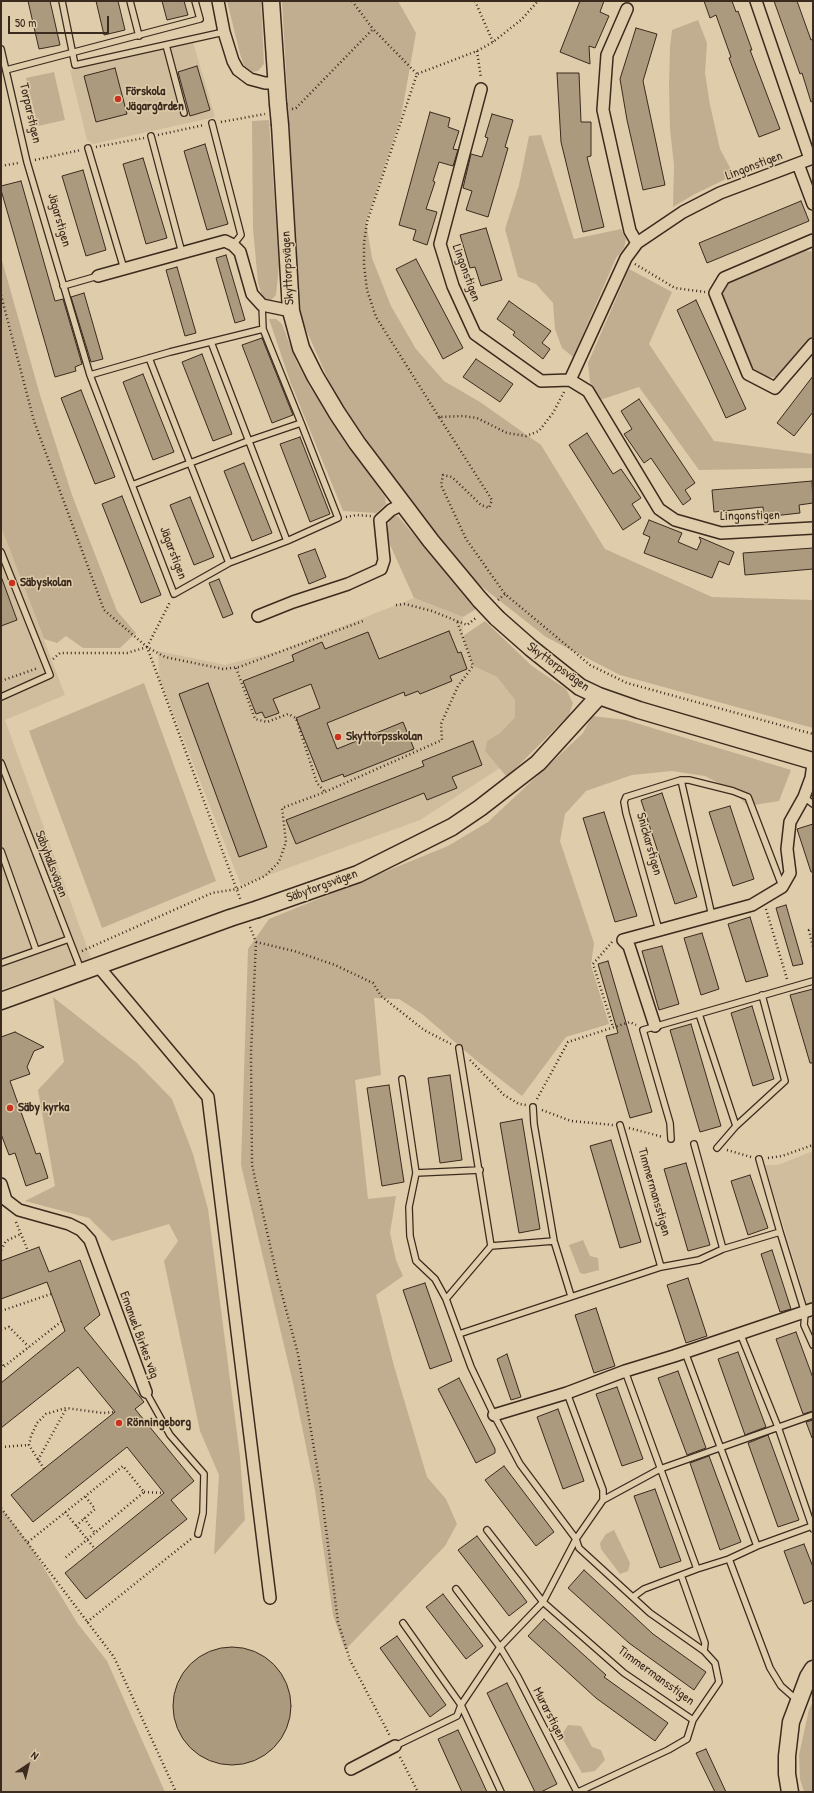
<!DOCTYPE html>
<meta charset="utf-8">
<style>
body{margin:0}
#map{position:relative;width:814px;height:1793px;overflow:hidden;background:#dfccaa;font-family:"Patrick Hand",sans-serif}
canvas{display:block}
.frame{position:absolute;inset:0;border:2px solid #3b2a1e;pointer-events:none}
.north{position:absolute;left:8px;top:1745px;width:40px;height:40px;-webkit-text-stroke:3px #dfccaa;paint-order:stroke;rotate:35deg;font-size:11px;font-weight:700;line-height:16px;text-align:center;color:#3b2a1e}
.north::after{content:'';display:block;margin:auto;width:14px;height:18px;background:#3b2a1e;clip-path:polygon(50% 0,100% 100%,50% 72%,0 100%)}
.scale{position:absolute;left:8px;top:16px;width:101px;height:18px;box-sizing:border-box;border:2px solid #3b2a1e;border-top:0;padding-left:5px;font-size:12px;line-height:14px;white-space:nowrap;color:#3b2a1e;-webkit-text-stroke:3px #dfccaa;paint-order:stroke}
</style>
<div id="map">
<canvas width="814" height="1793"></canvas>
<div class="frame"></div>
<div class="north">N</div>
<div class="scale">50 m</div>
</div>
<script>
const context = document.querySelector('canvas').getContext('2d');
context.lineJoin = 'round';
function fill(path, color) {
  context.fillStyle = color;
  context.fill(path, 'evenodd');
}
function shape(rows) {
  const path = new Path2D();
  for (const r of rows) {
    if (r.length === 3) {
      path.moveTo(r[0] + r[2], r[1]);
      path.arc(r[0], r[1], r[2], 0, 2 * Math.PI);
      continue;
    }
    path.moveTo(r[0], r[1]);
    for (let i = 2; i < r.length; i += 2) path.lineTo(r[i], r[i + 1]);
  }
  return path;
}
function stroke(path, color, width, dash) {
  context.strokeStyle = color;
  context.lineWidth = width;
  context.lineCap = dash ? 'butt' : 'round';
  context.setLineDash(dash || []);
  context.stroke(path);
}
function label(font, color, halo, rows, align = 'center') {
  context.font = font + ' "Patrick Hand",sans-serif';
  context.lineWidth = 3;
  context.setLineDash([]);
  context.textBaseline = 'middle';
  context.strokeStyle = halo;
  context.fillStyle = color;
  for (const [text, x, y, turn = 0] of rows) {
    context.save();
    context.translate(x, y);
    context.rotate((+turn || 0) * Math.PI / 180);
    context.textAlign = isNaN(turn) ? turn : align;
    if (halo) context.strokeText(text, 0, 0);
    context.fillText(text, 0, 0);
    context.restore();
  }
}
fill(shape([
 [193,42,215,117,93,144,87,140,70,70],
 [1,527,65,695,5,720,91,958,1,990],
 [414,598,463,617,463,636,473,666,497,677,515,700,515,717,500,733,487,741,485,751,500,768,420,820,241,885,159,677,158,651,225,665,282,650],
 [813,1151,813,1301,807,1304,765,1165,778,1165]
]), '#d0bd9d');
fill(shape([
 [227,1,261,1,264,64,258,71,252,72,245,68,240,54],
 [282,1,398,1,416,33,401,117,366,222,372,258,391,306,416,349,444,381,480,402,541,445,605,549,712,597,813,600,813,728,620,675,546,637,477,583,432,531,336,397,300,316],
 [698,20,707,43,705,73,710,105,720,149,734,175,693,195,673,207,674,165,670,129,669,86,670,47,672,30],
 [54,72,65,120,38,126,26,78],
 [269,120,279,266,276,295,271,300,263,299,258,283,253,228,252,121],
 [541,135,574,239,621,229,626,239,624,248,616,258,573,357,562,348,555,329,553,303,536,284,518,277,505,229,519,185,529,136],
 [803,250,813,252,813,335,783,372,775,377,769,377,759,374,751,366,722,300,722,289,733,279],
 [1,257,40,395,72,495,117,611,136,633,120,648,83,648,66,636,57,643,44,639,1,527],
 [629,269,672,292,649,344,714,441,812,454,813,468,699,470,639,387,600,400,590,382,588,363],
 [269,319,276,319,282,324,297,363,310,387,385,497,386,504,376,513,343,511,291,384],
 [398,516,476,609,463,617,414,598,386,536,390,517],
 [485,621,532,666,566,689,573,703,569,715,507,777,485,751,487,741,500,733,515,717,515,700,497,677,473,666,463,636],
 [144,683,216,881,102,928,29,731],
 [592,716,626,720,791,770,779,801,748,806,733,791,705,776,672,771,632,775,586,791,565,814,560,841,594,943,591,965,609,1024,566,1037,522,1096,477,1061,422,1014,399,999,374,998,381,1075,355,1080,368,1199,396,1196,390,1233,396,1260,403,1276,376,1295,394,1366,427,1477,446,1499,457,1524,445,1546,345,1650,333,1615,315,1490,293,1383,241,1165,248,949,269,919,448,846,488,822,583,733],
 [53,997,137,1063,172,1099,193,1154,208,1209,240,1457,245,1520,214,1555,219,1475,200,1431,164,1261,178,1241,169,1224,112,1241,89,1218,25,1201,55,1186,38,1090,64,1062],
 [583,1240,590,1256,598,1258,599,1270,584,1274,580,1273,569,1245],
 [1,1508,28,1542,78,1624,107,1661,165,1792,1,1792],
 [614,1530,630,1563,628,1571,620,1574,601,1549,600,1543,606,1534],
 [813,1702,813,1792,804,1792,800,1779,799,1755,809,1709],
 [568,1725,581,1726,592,1747,601,1750,605,1760,595,1771,582,1773,561,1736]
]), '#c1ae91');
const building = shape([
 [28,1,50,1,60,45,39,49,28,1],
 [96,1,118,1,125,30,104,35,96,1],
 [162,1,184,1,188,15,167,20,162,1],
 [580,1,604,1,600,12,609,16,595,48,589,46,590,64,560,52,580,1],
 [704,1,732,1,736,12,738,11,752,50,750,50,780,129,759,137,729,58,731,57,716,15,710,18,704,1],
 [774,1,797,1,811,40,813,39,813,101,811,102,802,73,800,74,774,1],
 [636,28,657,34,643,81,665,185,643,190,627,120,620,79,636,28],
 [197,66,210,110,190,116,178,72,197,66],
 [115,68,127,114,96,122,84,76,115,68],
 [557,73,579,73,581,122,591,122,591,156,587,157,604,227,583,232,561,142,557,73],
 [430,112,450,118,448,127,459,131,453,149,458,150,453,166,439,162,433,181,435,182,426,209,437,212,427,245,413,240,416,230,399,225,430,112],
 [492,114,513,120,505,147,508,148,488,217,466,210,472,191,463,188,471,154,482,157,488,138,485,137,492,114],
 [205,144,228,224,207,230,184,151,205,144],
 [143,158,167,238,146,244,123,164,143,158],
 [83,170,106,250,86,256,62,176,83,170],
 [21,181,55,301,63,299,82,364,75,367,76,371,55,377,1,190,1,186,21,181],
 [801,201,809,221,707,263,699,243,801,201],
 [486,228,502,280,481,286,475,267,470,268,460,235,486,228],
 [226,255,245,320,235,323,216,258,226,255],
 [416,259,463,348,443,359,396,269,416,259],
 [177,267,196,333,185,336,166,270,177,267],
 [84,293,103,359,91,362,71,297,84,293],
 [696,300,746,409,726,418,677,310,696,300],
 [509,301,551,331,542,343,550,349,543,359,513,335,515,332,497,319,509,301],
 [262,338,293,415,272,423,242,345,262,338],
 [202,354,232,434,213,441,182,362,202,354],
 [476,359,513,384,500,402,463,377,476,359],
 [143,374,174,452,153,460,123,382,143,374],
 [813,376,813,412,794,436,777,423,813,376],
 [81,390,115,477,95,484,61,398,81,390],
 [639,399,695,483,685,490,691,499,683,505,651,458,644,463,624,434,632,429,621,411,639,399],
 [587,433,613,474,621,469,641,498,632,504,641,518,623,530,569,445,587,433],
 [300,437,330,514,310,522,280,444,300,437],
 [244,463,272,533,252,541,224,471,244,463],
 [812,481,813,503,799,505,800,513,764,517,763,507,714,512,712,490,812,481],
 [122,496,161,595,141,603,102,504,122,496],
 [190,497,214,557,194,565,170,505,190,497],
 [649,520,682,533,678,542,697,550,701,541,699,537,734,552,729,565,719,561,712,578,644,553,650,537,643,534,649,520],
 [813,548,813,569,745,575,743,553,813,548],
 [315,549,326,577,309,584,298,555,315,549],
 [2,579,17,620,1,626,1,580,2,579],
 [219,579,233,614,223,618,209,583,219,579],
 [449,631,458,653,461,652,467,669,450,676,452,681,420,694,418,691,405,696,404,692,327,723,337,749,403,722,414,749,344,777,343,774,322,782,296,718,320,708,311,684,273,699,279,713,265,718,262,712,256,714,243,681,294,661,292,655,322,642,325,649,368,632,379,659,449,631],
 [208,683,267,847,239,857,179,694,208,683],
 [473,741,482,765,452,777,457,788,427,800,424,793,296,844,286,820,424,766,422,761,473,741],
 [662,793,697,897,675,904,641,800,662,793],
 [730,806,754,879,733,886,709,812,730,806],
 [604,812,637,916,615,922,583,818,604,812],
 [813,824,813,872,811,872,797,829,813,824],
 [786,905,803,964,793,966,776,908,786,905],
 [750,917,768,976,746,982,728,924,750,917],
 [702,933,719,989,701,995,684,938,702,933],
 [662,946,679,1004,659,1010,642,951,662,946],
 [608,961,652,1112,630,1118,606,1036,618,1033,598,964,608,961],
 [813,989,813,1063,810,1063,790,995,813,989],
 [752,1006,774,1079,753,1086,731,1013,752,1006],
 [691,1024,721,1126,700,1132,670,1030,691,1024],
 [15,1032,44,1047,34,1051,27,1067,30,1074,10,1081,36,1154,40,1153,48,1178,26,1186,15,1153,9,1155,1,1134,1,1037,15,1032],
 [450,1075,462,1160,440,1163,428,1078,450,1075],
 [389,1085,404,1182,382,1186,367,1088,389,1085],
 [522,1119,540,1229,519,1233,500,1123,522,1119],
 [611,1140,641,1242,620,1248,590,1146,611,1140],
 [686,1163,710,1245,688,1251,664,1169,686,1163],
 [750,1175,768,1228,748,1235,731,1181,750,1175],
 [39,1247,49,1272,80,1260,100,1315,84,1328,144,1402,135,1409,194,1481,171,1500,187,1519,86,1599,65,1573,164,1493,127,1447,33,1522,11,1495,115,1412,78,1367,1,1428,1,1383,65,1331,47,1282,1,1299,1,1261,39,1247],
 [772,1250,791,1309,780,1312,761,1254,772,1250],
 [688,1278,707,1336,686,1343,667,1285,688,1278],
 [425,1283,452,1361,430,1369,403,1290,425,1283],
 [596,1308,615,1366,594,1373,575,1315,596,1308],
 [796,1332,813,1378,813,1411,803,1414,776,1339,796,1332],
 [738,1352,766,1427,745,1435,718,1359,738,1352],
 [507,1354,521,1397,511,1400,497,1359,507,1354],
 [678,1371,706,1448,687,1455,658,1378,678,1371],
 [459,1378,495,1449,495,1453,476,1463,438,1389,459,1378],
 [617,1387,643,1459,622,1466,596,1394,617,1387],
 [558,1409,584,1481,563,1489,537,1417,558,1409],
 [813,1420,813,1438,812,1438,806,1422,813,1420],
 [768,1435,799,1520,778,1527,748,1443,768,1435],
 [709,1456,741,1542,720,1550,690,1463,709,1456],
 [504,1466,554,1532,536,1546,485,1480,504,1466],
 [655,1489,681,1561,660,1568,634,1496,655,1489],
 [477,1536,527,1602,509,1616,458,1550,477,1536],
 [804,1544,813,1567,813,1600,804,1604,784,1551,804,1544],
 [584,1570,653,1634,706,1672,694,1690,629,1643,568,1588,584,1570],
 [443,1594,483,1646,466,1659,426,1607,443,1594],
 [544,1619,606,1675,604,1677,668,1723,655,1741,596,1698,528,1636,544,1619],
 [397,1636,446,1705,430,1717,380,1648,397,1636],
 [232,1706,59],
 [507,1683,557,1784,541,1792,535,1792,487,1693,507,1683],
 [458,1730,476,1768,487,1792,462,1792,438,1739,458,1730],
 [706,1749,726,1792,715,1792,696,1753,706,1749]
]);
fill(building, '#ac9a7f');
stroke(building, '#3b2a1e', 1);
const lane = shape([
 [62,1,75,65,224,32],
 [130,1,139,36],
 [166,45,184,113],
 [1,49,27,162,90,375,132,485,174,594,229,563,287,541,338,518,301,423,248,441,132,485],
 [6,70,200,19,195,1],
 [212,123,241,235,233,245],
 [151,136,182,253],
 [88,148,124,269],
 [63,286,98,276],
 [262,305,263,329],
 [211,342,287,541],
 [149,358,229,563],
 [90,375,170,352,263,329,301,423],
 [1,552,50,675,1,697],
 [1,763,81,970],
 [681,780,712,916],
 [804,797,813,804],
 [1,851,36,950],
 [659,930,626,813,624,802,626,797,681,780,689,780,733,791,748,797,782,886],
 [1,963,69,939],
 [699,1014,736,1126,717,1148],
 [459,1048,491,1246,554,1241],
 [402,1079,416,1173,480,1170],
 [533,1107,534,1124,554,1241,571,1296],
 [620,1125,661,1267],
 [736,1126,785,1081,762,995],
 [671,1139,670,1123,643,1030,813,981],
 [694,1144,723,1249],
 [759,1159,780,1232],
 [416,1173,409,1207,410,1236,416,1261,435,1279,446,1299,471,1367,494,1415,520,1464,576,1539,579,1548,650,1613,704,1651],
 [446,1299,491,1246],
 [740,1333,778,1427,813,1529],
 [459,1334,661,1267,699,1260,723,1249,780,1232,805,1313,804,1325,813,1345],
 [685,1352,757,1546],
 [625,1371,697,1569],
 [146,1392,170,1435,204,1474,203,1513,198,1534],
 [567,1393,603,1490,603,1500],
 [487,1530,543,1602,624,1673,693,1720],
 [729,1559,770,1668,781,1686,798,1701],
 [456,1589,500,1647,518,1677,577,1792],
 [633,1597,644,1589,697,1569,729,1559,757,1546,812,1526],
 [403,1623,461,1705,501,1792],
 [395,1746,457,1716,461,1705,500,1647,543,1602,576,1539,603,1500,660,1469,813,1415],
 [578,1792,668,1750,687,1739,693,1720,719,1682,715,1663,704,1651,705,1643,681,1575]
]);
const street = shape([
 [218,1,224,32,233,61,238,70,250,79,265,83,276,83],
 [756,1,810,159],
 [627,9,607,55,603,110,630,231,637,243],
 [481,89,440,244,453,286,475,334,541,381,570,380],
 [813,158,720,193,683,212,637,243,626,258,570,380,588,391,659,509,675,520,721,533,813,528],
 [798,164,813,204],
 [813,240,724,278,715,293,748,374,775,388,813,344],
 [98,276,225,241,233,245,240,252,252,294,262,305,291,311],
 [258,616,293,602,348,584,381,569,384,560,380,520,391,510,403,504],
 [98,966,208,1097,270,1598],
 [655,1026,629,946,623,940,752,905,782,887,790,873,787,849,790,822,804,797,811,778,813,764],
 [1,1184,6,1200,19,1210,69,1224,81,1230,90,1240,146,1392],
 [494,1415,567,1393,625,1371,674,1356,813,1309],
 [351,1769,395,1746]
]);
const secondary = shape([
 [271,1,278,104],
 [280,125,291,311,301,348,315,376,337,413,357,443,431,541,480,600],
 [497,618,531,648,580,687,599,696,639,710,813,761],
 [258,909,358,874,452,827,480,808,538,763,599,696],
 [1,1001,230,918],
 [790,1792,787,1774,787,1756,791,1722,808,1677,813,1669]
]);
stroke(lane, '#3b2a1e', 8);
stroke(street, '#3b2a1e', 14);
stroke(secondary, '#3b2a1e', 19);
stroke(shape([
 [352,1,373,29],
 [475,1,493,42],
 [477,51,481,78],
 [292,109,296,108,373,29,417,74],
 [221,122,265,114],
 [158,135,204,125],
 [96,147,144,138],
 [35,160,81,150],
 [1,166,18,163],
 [635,264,675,288,705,292],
 [1,295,34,421,104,610,147,647,241,901],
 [564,392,553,413,539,431,526,436,507,433,477,418,463,416,439,417,492,500,489,508,481,505,452,477,443,475,441,485,466,539,505,594,590,665,627,683,813,734],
 [439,417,376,317,367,290,364,265,364,243,367,222,417,74,477,51,493,42,521,20,538,1],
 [346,517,357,515,371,516],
 [498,600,505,594],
 [396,605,405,604,432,611,467,625,477,617],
 [147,647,170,602],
 [53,659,60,653,127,653,147,647,165,657,223,669,239,667,363,621],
 [236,668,255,719,267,722,288,714,296,718,317,783,325,792],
 [1,681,38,668],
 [766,909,787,979],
 [250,927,256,942,251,1053,252,1165,277,1276,298,1354,321,1490,338,1622,350,1660,390,1736],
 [813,929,809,930,813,947],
 [256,942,294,951,335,965,373,983,381,996,424,1030,451,1044],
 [612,942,593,964,613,1027],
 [82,951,212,893,237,889,265,876,279,862,286,842,282,808,325,792,442,740,441,724,458,686,473,666,457,621],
 [470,1060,504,1095,519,1104,526,1105],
 [537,1099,568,1042,630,1022,636,1025],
 [542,1110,571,1121,613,1125],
 [629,1128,663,1137],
 [727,1150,751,1157],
 [768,1158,782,1156,813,1145],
 [16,1222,28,1251],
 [1,1250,6,1241,21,1234],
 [1,1311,51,1294],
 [1,1330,9,1327,29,1347],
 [1,1361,4,1367],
 [1,1369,62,1321],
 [1,1447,29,1445],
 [38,1460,66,1409],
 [44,1469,29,1445,31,1436,37,1423,46,1414,66,1408,103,1413,115,1412],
 [144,1492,164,1493],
 [1,1508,114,1657,176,1792],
 [65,1512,95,1549],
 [84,1518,95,1533],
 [76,1526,95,1509,85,1496],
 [28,1542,123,1466,144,1492,65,1558],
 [87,1622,191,1539],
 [400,1757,418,1792]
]), '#3b2a1e', 2.5, [1, 3]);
stroke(lane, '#dfccaa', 5.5);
stroke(street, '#dfccaa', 11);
stroke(secondary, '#dfccaa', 16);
const secondaryBridge = shape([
 [278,104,280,125],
 [480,600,497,618],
 [230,918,258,909]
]);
stroke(secondaryBridge, '#3b2a1e', 19, []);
stroke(secondaryBridge, '#dfccaa', 16);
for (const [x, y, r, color] of [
 [118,99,4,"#c8321e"],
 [12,583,4,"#c8321e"],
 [338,737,4,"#c8321e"],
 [10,1108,4,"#c8321e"],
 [119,1423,4,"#c8321e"]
]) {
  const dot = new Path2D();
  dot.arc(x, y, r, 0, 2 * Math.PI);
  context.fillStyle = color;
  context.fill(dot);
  stroke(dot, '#dfccaa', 1.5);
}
label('bold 13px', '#3b2a1e', '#dfccaa', [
 ["Förskola",126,92],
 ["Jägargården",126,107],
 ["Säbyskolan",20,583],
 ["Skyttorpsskolan",346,737],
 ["Säby kyrka",18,1108],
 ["Rönningeborg",127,1423]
], 'left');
label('13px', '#3b2a1e', '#dfccaa', [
 ["Torparstigen",30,113,77],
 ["Lingonstigen",754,166,-21],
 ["Jägarstigen",59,220,74],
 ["Skyttorpsvägen",288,268,-93],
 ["Lingonstigen",466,273,70],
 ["Lingonstigen",750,516,-1],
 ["Jägarstigen",173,553,69],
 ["Skyttorpsvägen",558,667,36],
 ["Snickarstigen",649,844,74],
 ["Säbyhallsvägen",51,864,69],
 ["Säbytorgsvägen",322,886,-20],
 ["Timmermansstigen",654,1192,74],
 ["Emanuel Birkes väg",139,1335,70],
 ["Timmermansstigen",656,1676,36],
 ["Murarstigen",549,1714,63]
]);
</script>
